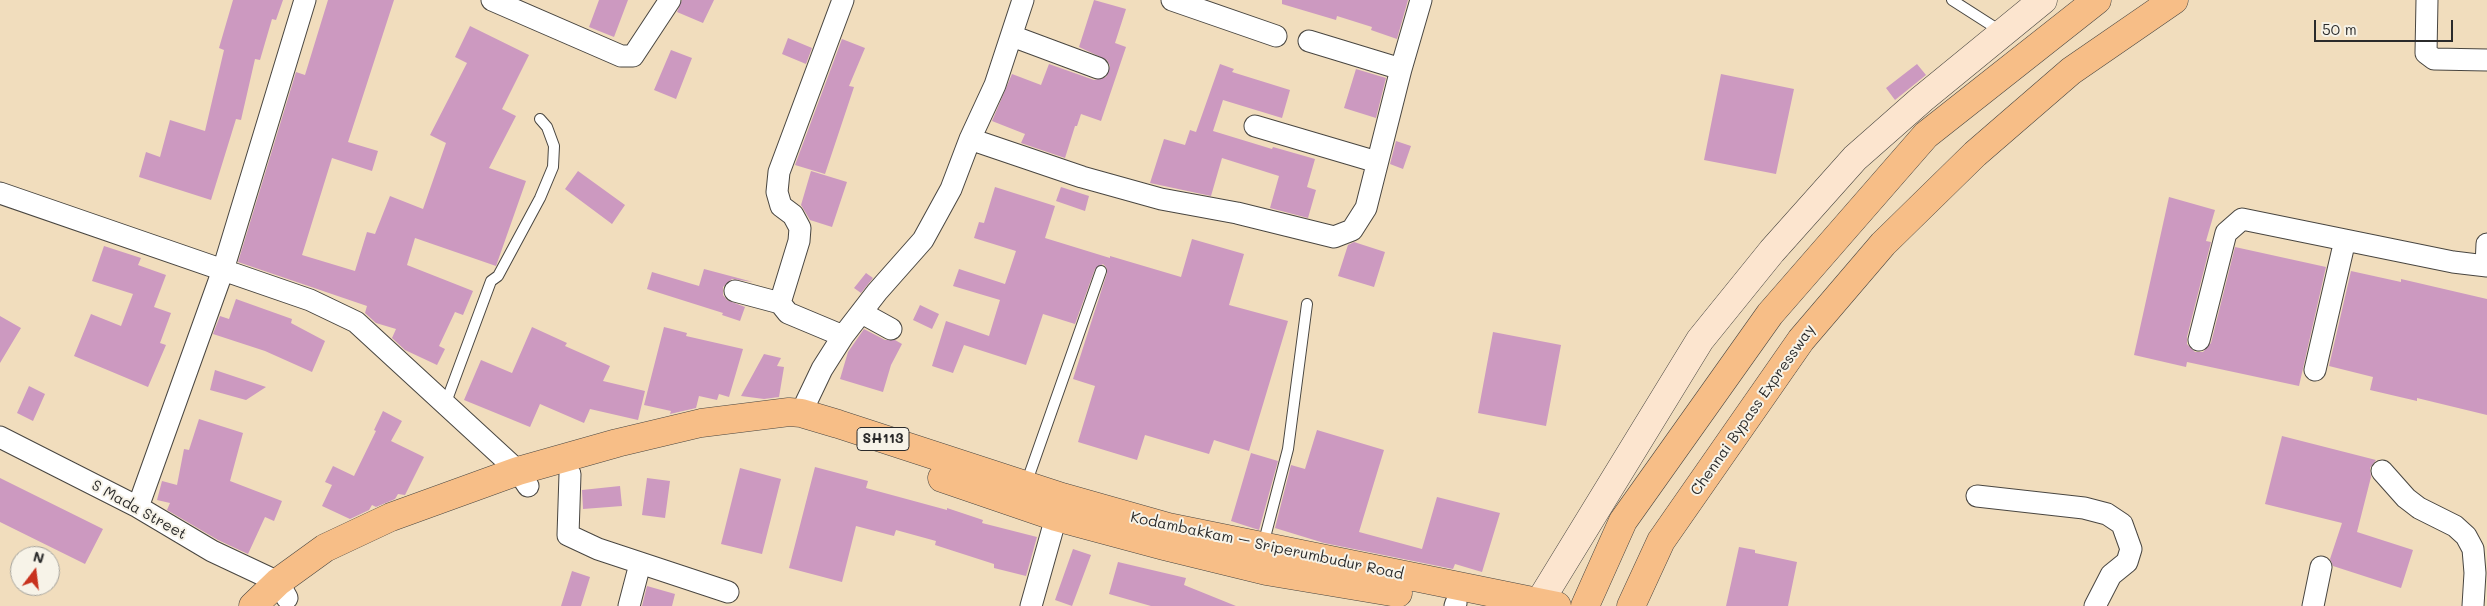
<!DOCTYPE html>
<meta charset="utf-8">
<style>
body{margin:0}
#map{position:relative;width:2487px;height:606px;overflow:hidden;background:#f1ddbd;font-family:Mali,sans-serif}
canvas{display:block}
.north{position:absolute;left:10px;top:546px;width:50px;height:50px;box-sizing:border-box;background:#f7f3e8;border:1px solid #a5a39c;border-radius:50%;rotate:15deg;font-size:14px;font-weight:700;line-height:20px;text-align:center;color:#2b2b2b}
.north::after{content:'';display:block;margin:auto;width:18px;height:22px;background:#c8321e;clip-path:polygon(50% 0,100% 100%,50% 72%,0 100%)}
.scale{position:absolute;left:2314px;top:20px;width:139px;height:22px;box-sizing:border-box;border:2px solid #2b2b2b;border-top:0;padding-left:6px;font-size:15px;line-height:18px;white-space:nowrap;color:#2b2b2b;-webkit-text-stroke:4px #f7f3e8;paint-order:stroke}
</style>
<div id="map">
<canvas width="2487" height="606"></canvas>
<div class="north">N</div>
<div class="scale">50 m</div>
</div>
<script>
const context = document.querySelector('canvas').getContext('2d');
context.lineJoin = 'round';
function fill(path, color) {
  context.fillStyle = color;
  context.fill(path, 'evenodd');
}
function shape(rows) {
  const path = new Path2D();
  for (const r of rows) {
    path.moveTo(r[0], r[1]);
    for (let i = 2; i < r.length; i += 2) path.lineTo(r[i], r[i + 1]);
  }
  return path;
}
function stroke(path, color, width, dash) {
  context.strokeStyle = color;
  context.lineWidth = width;
  context.lineCap = dash ? 'butt' : 'round';
  context.setLineDash(dash || []);
  context.stroke(path);
}
function label(font, color, halo, rows, align = 'center') {
  context.font = font + ' Mali,sans-serif';
  context.lineWidth = 4;
  context.setLineDash([]);
  context.textBaseline = 'middle';
  context.strokeStyle = halo;
  context.fillStyle = color;
  for (const [text, x, y, turn = 0] of rows) {
    context.save();
    context.translate(x, y);
    context.rotate((+turn || 0) * Math.PI / 180);
    context.textAlign = isNaN(turn) ? turn : align;
    if (halo) context.strokeText(text, 0, 0);
    context.fillText(text, 0, 0);
    context.restore();
  }
}
fill(shape([
 [233,0,283,0,276,20,272,19,260,60,255,59,241,120,236,119,211,200,139,177,146,152,160,157,170,120,205,131,224,50,219,48],
 [328,0,394,0,348,142,378,151,372,171,332,158,302,255,355,271,367,232,375,234,390,196,423,209,446,143,430,135,467,63,455,57,470,26,529,55,502,109,516,116,489,168,526,181,496,266,415,238,407,265,473,291,463,315,455,312,439,346,445,349,437,365,405,350,392,338,396,329,376,323,365,313,367,306,238,262,296,72,305,75],
 [599,0,628,0,614,37,589,27],
 [682,0,714,0,703,23,677,12],
 [1094,0,1126,9,1115,43,1126,47,1101,121,1081,114,1077,126,1075,126,1065,158,1021,143,1025,134,992,121,1012,74,1041,85,1049,64,1094,80,1106,77,1110,66,1107,60,1079,47],
 [1282,0,1408,0,1397,39,1371,30,1372,27,1337,16,1336,20,1282,4],
 [788,38,812,48,806,64,782,54],
 [842,39,865,48,849,86,854,87,825,174,795,165],
 [671,50,692,58,676,99,654,90],
 [1220,64,1234,69,1232,72,1290,90,1282,118,1223,100,1213,131,1272,149,1273,147,1315,159,1307,187,1316,190,1308,218,1270,208,1279,176,1222,158,1211,196,1150,183,1164,139,1185,145,1190,130,1196,132],
 [1917,64,1926,75,1895,100,1886,88],
 [1356,69,1386,78,1376,118,1344,108],
 [1721,74,1794,89,1776,174,1704,160],
 [1396,141,1411,146,1403,169,1390,164],
 [578,171,625,205,612,224,565,189],
 [811,171,847,182,832,227,810,220,801,205],
 [995,187,1055,206,1045,238,1110,258,1110,256,1181,277,1192,239,1244,254,1229,305,1288,321,1249,451,1214,440,1209,454,1145,435,1137,460,1078,442,1095,386,1073,379,1107,273,1106,267,1103,264,1095,269,1075,324,1043,314,1026,365,964,345,953,373,932,366,946,321,989,336,1000,300,953,286,959,269,1005,284,1016,251,974,238,979,222,984,223],
 [1061,187,1089,196,1085,211,1056,201],
 [2169,197,2215,210,2206,241,2211,242,2187,337,2187,344,2195,352,2203,352,2211,343,2235,247,2326,267,2299,386,2187,362,2186,367,2134,355],
 [1354,242,1385,252,1374,287,1338,276,1348,245],
 [104,246,141,258,138,265,166,275,154,307,171,313,160,343,166,345,148,387,74,356,91,314,121,326,133,294,92,281],
 [704,269,753,282,732,279,723,287,723,295,727,300,745,307,740,321,722,315,723,313,647,289,652,272,699,286],
 [2351,271,2401,282,2401,279,2487,299,2487,415,2417,398,2417,401,2370,390,2373,377,2329,366],
 [866,273,873,278,861,293,854,288],
 [236,299,292,319,291,323,325,341,312,372,265,351,213,334,220,316,229,319],
 [920,305,939,314,932,329,913,320],
 [0,316,21,328,0,363],
 [532,327,567,343,565,346,610,366,603,381,645,391,638,420,590,409,584,423,540,404,530,427,464,400,481,360,512,373],
 [664,327,687,333,686,336,743,349,729,397,719,394,717,400,699,396,696,408,670,414,671,411,644,405],
 [864,329,885,340,895,340,902,344,891,365,883,392,840,379,848,352],
 [1493,332,1561,345,1546,426,1478,413],
 [764,354,781,358,777,366,784,367,779,397,764,399,741,396],
 [215,370,266,387,246,400,210,390],
 [29,386,45,394,33,421,17,413],
 [383,411,402,421,391,441,424,457,405,495,398,494,395,499,376,507,372,505,369,510,350,519,322,506,332,485,325,482,333,466,354,476,376,431,374,430],
 [199,419,243,433,230,481,282,501,274,521,265,517,248,554,218,540,167,510,170,503,157,500,162,481,177,485,184,449,189,450],
 [1317,430,1384,450,1359,532,1422,549,1437,497,1500,513,1482,572,1455,564,1453,569,1324,543,1275,528,1291,465,1305,469],
 [2282,436,2376,460,2370,468,2371,477,2357,532,2413,550,2401,588,2333,566,2330,559,2342,523,2265,504],
 [1251,453,1278,461,1259,530,1231,521],
 [815,467,868,481,866,488,947,510,947,508,983,520,982,523,1037,537,1026,576,994,568,994,564,935,545,936,541,896,530,894,536,856,526,842,582,789,568],
 [740,468,781,479,762,554,721,544],
 [0,478,103,529,85,564,0,522],
 [647,478,670,481,665,518,642,515],
 [620,486,622,506,583,509,582,490],
 [1739,547,1755,550,1755,553,1797,562,1788,606,1726,606],
 [1073,549,1091,555,1072,606,1055,600],
 [1118,562,1186,578,1184,585,1236,606,1151,606,1109,594],
 [572,571,590,577,581,606,561,606],
 [647,586,675,594,672,606,642,606]
]), '#cc99c0');
const lane = shape([
 [1952,0,2002,32],
 [445,405,491,281,498,276,540,198,553,167,554,146,547,127,540,119],
 [1026,484,1101,271],
 [1263,545,1288,449,1307,304]
]);
const street = shape([
 [492,0,621,56,633,56,670,0],
 [1172,0,1276,36],
 [2427,0,2426,53,2434,59,2487,60],
 [1012,36,1098,68],
 [1401,69,1421,0],
 [1255,126,1377,162],
 [970,139,1082,177,1161,199,1237,213,1334,237,1352,230,1366,208,1401,69,1309,41],
 [0,193,310,300,356,322,518,471,528,486],
 [2486,266,2487,244],
 [735,291,780,303],
 [862,313,891,329],
 [843,336,788,313,780,303,799,241,800,228,793,215,781,206,777,192,779,172,843,0],
 [2199,340,2226,233,2242,219,2453,262,2487,266],
 [2315,370,2345,240],
 [801,413,822,369,843,336,877,292,923,240,951,189,970,139,995,85,1023,0],
 [0,437,138,507,212,551,278,582,287,598],
 [2382,471,2406,498,2419,508,2455,526,2466,536,2473,549,2475,573,2473,606],
 [570,474,568,535,598,549,728,592],
 [1977,496,2084,508,2107,514,2122,524,2131,549,2127,562,2111,575,2095,606],
 [138,507,223,270,305,0],
 [629,606,640,564],
 [1031,606,1060,503],
 [1455,606,1456,603],
 [2313,606,2321,567]
]);
const secondary = shape([
 [1537,606,1700,340,1772,251,1855,158,1922,99,2043,0]
]);
const primary = shape([
 [942,478,1056,517,1164,546,1266,571,1398,593],
 [253,606,278,582,325,548,391,517,518,471,617,443,701,423,789,412,801,413,838,424,1062,497,1168,527,1557,606]
]);
const highway = shape([
 [1585,606,1623,521,1770,314,1926,135,2097,0],
 [1631,606,1661,541,1801,340,1883,244,1975,154,2071,71,2174,0]
]);
stroke(lane, '#494641', 12);
stroke(street, '#494641', 23);
stroke(secondary, '#494641', 29);
stroke(primary, '#494641', 29);
stroke(highway, '#494641', 29);
stroke(lane, '#fff', 10);
stroke(street, '#fff', 21);
stroke(secondary, '#fce5cf', 28);
stroke(primary, '#f7be87', 28);
stroke(highway, '#f7be87', 28);
for (const [x, y, w] of [
 [883,439,52]
]) {
  const box = new Path2D();
  box.roundRect(x - w / 2, y - 11.5, w, 23, 4);
  context.fillStyle = '#f7f3e8';
  context.fill(box);
  stroke(box, '#2b2b2b', 1);
}
label('bold 14px', '#2b2b2b', null, [
 ["SH113",883,439]
]);
label('15px', '#2b2b2b', '#f7f3e8', [
 ["Chennai Bypass Expressway",1753,410,-55],
 ["S Mada Street",139,510,29],
 ["Kodambakkam – Sriperumbudur Road",1267,546,12]
]);
</script>
